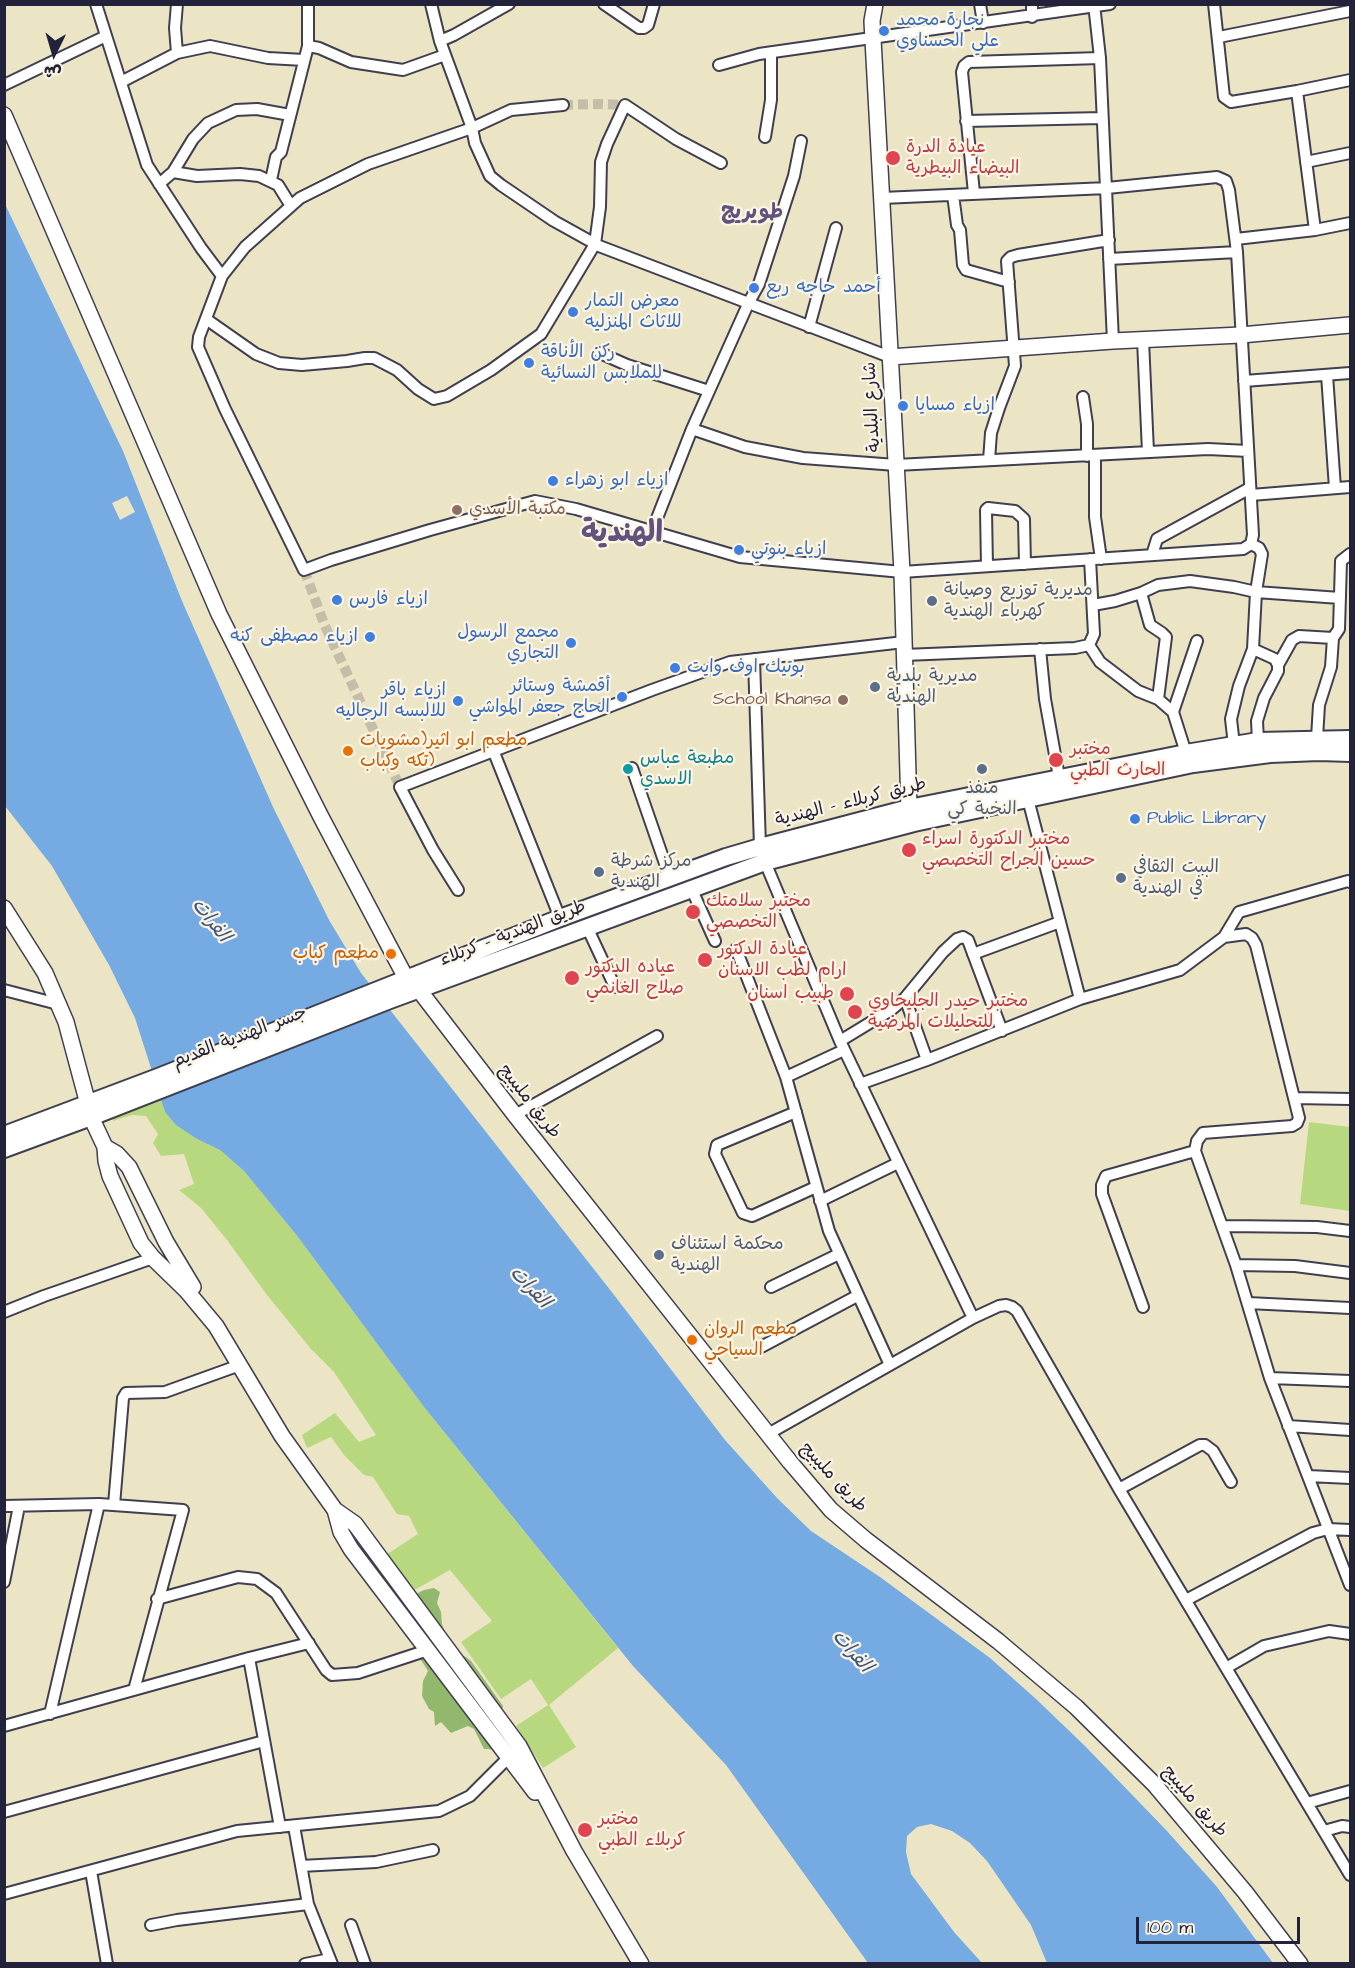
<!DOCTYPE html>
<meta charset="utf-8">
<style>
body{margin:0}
#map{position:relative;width:1355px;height:1968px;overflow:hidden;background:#ece5c5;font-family:"Architects Daughter","Playpen Sans Arabic",sans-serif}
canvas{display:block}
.frame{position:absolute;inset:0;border:6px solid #22223b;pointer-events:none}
.north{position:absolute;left:24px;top:24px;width:60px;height:60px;-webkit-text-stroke:4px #fcf5e5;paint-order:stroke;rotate:185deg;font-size:16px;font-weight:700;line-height:24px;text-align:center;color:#22223b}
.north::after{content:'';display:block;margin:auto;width:21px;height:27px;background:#22223b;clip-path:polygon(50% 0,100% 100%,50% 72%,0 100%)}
.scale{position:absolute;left:1136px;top:1917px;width:164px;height:27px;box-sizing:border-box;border:3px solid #22223b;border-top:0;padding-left:8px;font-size:18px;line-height:21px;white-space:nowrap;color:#22223b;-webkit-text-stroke:4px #fcf5e5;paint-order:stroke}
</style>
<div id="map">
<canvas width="1355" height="1968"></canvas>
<div class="frame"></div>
<div class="north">ش</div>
<div class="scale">100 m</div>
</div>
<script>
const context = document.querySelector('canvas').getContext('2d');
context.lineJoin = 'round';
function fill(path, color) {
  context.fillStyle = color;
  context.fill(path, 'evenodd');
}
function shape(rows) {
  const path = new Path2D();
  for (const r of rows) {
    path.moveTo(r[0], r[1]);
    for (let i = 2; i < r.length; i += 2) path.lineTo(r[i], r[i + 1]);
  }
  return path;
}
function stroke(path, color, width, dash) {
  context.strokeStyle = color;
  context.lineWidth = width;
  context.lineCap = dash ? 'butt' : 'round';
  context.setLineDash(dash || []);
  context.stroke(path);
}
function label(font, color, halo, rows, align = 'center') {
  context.font = font + ' "Architects Daughter","Playpen Sans Arabic",sans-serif';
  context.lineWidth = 4.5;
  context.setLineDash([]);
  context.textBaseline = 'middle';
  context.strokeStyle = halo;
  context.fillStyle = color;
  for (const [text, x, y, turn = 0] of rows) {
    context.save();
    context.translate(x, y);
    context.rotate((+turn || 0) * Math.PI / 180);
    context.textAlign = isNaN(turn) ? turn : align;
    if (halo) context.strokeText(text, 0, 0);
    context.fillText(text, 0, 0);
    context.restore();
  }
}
fill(shape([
 [161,1098,165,1112,197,1139,220,1150,244,1171,298,1237,424,1407,618,1648,549,1705,576,1747,543,1768,516,1726,548,1705,531,1679,501,1699,461,1642,492,1621,450,1570,404,1596,378,1560,418,1534,409,1516,397,1514,373,1477,364,1475,344,1455,331,1437,307,1448,302,1435,335,1413,359,1442,376,1435,334,1372,311,1349,267,1295,227,1240,201,1208,179,1190,194,1184,184,1154,161,1156,153,1143,158,1134,146,1116,132,1115,113,1121,112,1116],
 [1309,1122,1350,1127,1350,1211,1300,1204]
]), '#b8d880');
fill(shape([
 [434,1588,440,1592,437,1603,441,1612,442,1624,452,1650,466,1657,471,1661,503,1706,501,1719,510,1741,510,1750,484,1749,474,1729,468,1726,451,1733,441,1722,435,1726,434,1712,429,1709,422,1696,423,1681,428,1671,419,1657,413,1624,406,1601,408,1598,424,1590]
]), '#92b86e');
fill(shape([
 [4,202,123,451,182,601,273,807,329,920,361,973,611,1291,725,1440,777,1498,811,1531,880,1577,990,1658,1036,1699,1085,1746,1167,1831,1217,1887,1273,1963,1047,1963,1031,1925,987,1861,970,1843,952,1831,931,1824,917,1827,907,1836,906,1852,911,1874,954,1932,982,1963,868,1963,726,1765,633,1666,424,1407,298,1237,244,1171,220,1150,197,1139,176,1125,165,1112,135,1018,109,965,52,866,5,806]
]), '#75aae3');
fill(shape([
 [127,496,135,512,120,520,112,503]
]), '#ece5c5');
stroke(shape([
 [563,105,601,104,625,105],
 [304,570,325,626,400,787]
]), '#c4bea9', 10, [10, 5]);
const street = shape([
 [96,4,147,165,201,248,222,276],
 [431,4,440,41,472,128,475,143,490,176,501,185,554,221,599,246,890,357],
 [604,4,639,28,644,28,648,25,654,4],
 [980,4,983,23],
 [1094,4,1100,58,1113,341],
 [1214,4,1224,97,1231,102,1297,91,1350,80],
 [1032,17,1032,4],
 [1219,37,1350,11],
 [440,41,454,35,509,4],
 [308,46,319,48,351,62,403,70,445,55],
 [177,53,175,28,177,4],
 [719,65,759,54,1110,4],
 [121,82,177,53,210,46,268,58,304,60],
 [4,85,106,36],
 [1297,91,1315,230],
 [563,105,511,110,472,128,368,164,300,198,245,247,222,276,199,337,198,347,225,409,304,570,331,560,430,530,535,501,576,509,740,557,902,572,1243,549,1251,544,1253,535,1237,252,1229,190,1226,181,1217,177,1107,188,882,198],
 [966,121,1102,118],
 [765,137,771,100,771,53],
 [1306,162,1350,153],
 [173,172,197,176,240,174,259,176,278,185,291,206],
 [271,180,276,157,281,152,308,46,308,4],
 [159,184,173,172,193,139,208,123,236,110,257,109,290,115],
 [974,193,962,72,964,66,969,62,1100,58],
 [953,195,957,225,960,230,963,265,966,270,1009,282],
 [1236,239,1315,230,1350,223],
 [1109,259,1237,252],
 [206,319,256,354,279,363,302,365,347,361,365,358,374,358,397,370,418,389,434,399,447,396,491,370,541,334,595,244,600,207,601,162,607,144,625,105,676,139,721,163],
 [809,327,836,228],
 [1143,340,1148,452],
 [600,353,627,365,709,391],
 [1327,375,1335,488],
 [1244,381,1350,373],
 [1083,397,1087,424,1087,456],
 [692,429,745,447,803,458,896,465,1208,449,1248,451],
 [1095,455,1095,517,1101,559],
 [989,460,991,433,999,408,1015,366,1007,261,1011,257,1018,255,1109,240],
 [1251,495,1350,487],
 [652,531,692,429,749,302,759,284,794,176,801,141],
 [1152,555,1157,539,1250,488],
 [987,566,986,510,988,508,1015,511,1024,519,1025,564],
 [1141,593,1150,625,1162,633,1166,637,1158,699],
 [1093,605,1115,601,1141,593,1158,585,1190,581,1234,587,1256,592,1340,598],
 [1089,645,1100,662,1138,691,1158,699,1173,712,1186,753],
 [1040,649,1045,699,1059,777],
 [1253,649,1275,659,1278,665,1278,671,1264,698,1257,721,1258,741],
 [904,655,1075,648,1089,645,1094,634,1090,559],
 [754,659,760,847],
 [1278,665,1292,640,1299,636,1333,638],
 [1173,712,1197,641],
 [1317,738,1319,705,1331,667,1333,638,1339,629,1341,561,1350,554],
 [1234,745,1231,719,1239,686,1253,649,1256,592,1262,554,1259,548,1251,544],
 [493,750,560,918],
 [632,768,670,878],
 [1028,799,1080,999],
 [765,862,840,1041,973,1318],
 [691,888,715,941],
 [458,890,433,850,400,787,652,690,730,662,904,642],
 [587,927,615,987],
 [1224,937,1239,912,1348,881,1350,882],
 [736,949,786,1077,829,1231,890,1365],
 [973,954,1060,922],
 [4,990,58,1004],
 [905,998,927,1060],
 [840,1041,891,1010,905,998,943,952,957,939,963,937,968,940,1002,1031],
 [786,1077,844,1050],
 [860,1084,927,1060,1080,999,1180,970,1224,937,1246,934,1252,938,1256,945,1299,1118,1297,1123,1292,1126,1203,1133,1197,1141,1195,1151,1236,1265,1270,1378,1350,1585],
 [1294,1098,1350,1099],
 [796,1112,717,1145,715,1154,743,1213,752,1216,816,1187],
 [515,1115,657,1036],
 [820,1201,898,1163],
 [1223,1226,1317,1227,1350,1231],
 [1236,1265,1295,1266,1350,1273],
 [771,1287,839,1254],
 [1248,1303,1350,1308],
 [1143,1307,1102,1194,1102,1185,1106,1176,1195,1151],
 [4,1312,44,1296,153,1258],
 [761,1347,857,1296],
 [1270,1378,1350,1381],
 [1288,1426,1350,1430],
 [768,1434,973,1318,999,1306,1006,1305,1012,1307,1017,1311,1119,1489,1350,1875],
 [1308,1476,1350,1478],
 [1119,1489,1200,1445,1205,1445,1213,1451,1231,1482],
 [114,1505,123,1398,126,1393,165,1392,240,1365],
 [4,1506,99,1504,183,1510,134,1690],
 [4,1582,19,1506],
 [157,1599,238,1577,257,1579,276,1593,326,1670,332,1675,358,1673,428,1650],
 [1186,1600,1313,1533,1328,1529,1350,1530],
 [249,1658,280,1827],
 [1226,1668,1264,1646,1329,1631,1350,1634],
 [50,1714,99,1504],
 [4,1726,249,1658,309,1643],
 [1307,1803,1350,1791],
 [4,1812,264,1741],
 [294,1826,308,1904,332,1964],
 [1324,1831,1342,1826,1350,1827],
 [301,1866,376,1862,433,1850],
 [91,1871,107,1964],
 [4,1894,237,1831,439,1811,470,1796,508,1758],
 [151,1925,177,1920,308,1904],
 [351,1925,365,1964],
 [305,1964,330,1959]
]);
const secondary = shape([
 [875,4,872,21,902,572,909,808],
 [4,115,219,614,320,815,407,980],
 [890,357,1113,341,1241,335,1350,325],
 [4,908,45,973,66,1022,88,1104],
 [419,990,515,1115,790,1462,831,1510,866,1540,998,1641,1076,1707,1154,1784,1245,1892,1300,1964],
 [91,1117,105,1147,106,1161,110,1176,141,1243,153,1258,186,1290,216,1326,282,1436,335,1510,355,1524,519,1746,574,1851,641,1964],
 [105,1147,117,1154,129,1167,166,1242,193,1287],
 [335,1510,341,1532,351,1549,535,1792]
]);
const primary = shape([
 [4,1135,158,1077,560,918,726,857,760,847,909,808,1186,753,1258,741,1350,739],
 [4,1149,91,1117,390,1000,765,862,914,823,1193,764,1270,754,1319,752,1350,753]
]);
stroke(street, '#403f50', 14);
stroke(secondary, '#403f50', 18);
stroke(primary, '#403f50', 20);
stroke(street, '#fff', 10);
stroke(secondary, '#fff', 15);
stroke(primary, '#fff', 16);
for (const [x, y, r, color] of [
 [884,31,6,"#3f7fe0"],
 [893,158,8,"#e0444e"],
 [754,288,6,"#3f7fe0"],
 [573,312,6,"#3f7fe0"],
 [529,363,6,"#3f7fe0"],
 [903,406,6,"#3f7fe0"],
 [553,481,6,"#3f7fe0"],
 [457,510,6,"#8d6e63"],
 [739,550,6,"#3f7fe0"],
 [337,600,6,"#3f7fe0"],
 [932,601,6,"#5c6f8a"],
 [370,637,6,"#3f7fe0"],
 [571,643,6,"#3f7fe0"],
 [675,668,6,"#3f7fe0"],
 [875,687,6,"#5c6f8a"],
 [622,697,6,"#3f7fe0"],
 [843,700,6,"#8d6e63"],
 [458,701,6,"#3f7fe0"],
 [348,751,6,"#e8710a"],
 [1056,760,8,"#e0444e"],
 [628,769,6,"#0f9aa8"],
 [982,769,6,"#5c6f8a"],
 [1135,819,6,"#3f7fe0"],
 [909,850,8,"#e0444e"],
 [599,872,6,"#5c6f8a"],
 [1121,878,6,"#5c6f8a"],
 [693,912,8,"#e0444e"],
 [391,954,6,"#e8710a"],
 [705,960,8,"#e0444e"],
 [572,978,8,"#e0444e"],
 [847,994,8,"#e0444e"],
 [855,1012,8,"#e0444e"],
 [659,1255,6,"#5c6f8a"],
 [692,1340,6,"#e8710a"],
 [585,1830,8,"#e0444e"]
]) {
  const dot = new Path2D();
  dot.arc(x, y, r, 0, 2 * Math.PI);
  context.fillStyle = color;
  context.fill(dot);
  stroke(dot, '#fcf5e5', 2);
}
label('18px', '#366cbe', '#fcf5e5', [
 ["نجارة محمد",896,21],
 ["علي الحسناوي",896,42],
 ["أحمد حاجه ربع",766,288],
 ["معرض التمار",585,302],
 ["للاثاث المنزليه",585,323],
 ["ركن الأناقة",541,353],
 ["للملابس النسائية",541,374],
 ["ازياء مسايا",915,406],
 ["ازياء ابو زهراء",565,481],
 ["ازياء بنوتي",751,550],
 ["ازياء فارس",349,600],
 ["مجمع الرسول",559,633,"right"],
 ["التجاري",559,654,"right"],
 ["ازياء مصطفى كنه",358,637,"right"],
 ["بوتيك اوف وايت",687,668],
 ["أقمشة وستائر",610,687,"right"],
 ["الحاج جعفر المواشي",610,708,"right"],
 ["ازياء باقر",446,691,"right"],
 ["للالبسه الرجاليه",446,712,"right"],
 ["Public Library",1147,819]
], 'left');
label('18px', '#be3a42', '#fcf5e5', [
 ["عيادة الدرة",906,148],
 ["البيضاء البيطرية",906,169],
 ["مختبر",1070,750],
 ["الحارث الطبي",1070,771],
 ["مختبر الدكتورة اسراء",922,840],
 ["حسين الجراح التخصصي",922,861],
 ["مختبر سلامتك",706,902],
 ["التخصصي",706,923],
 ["عيادة الدكتور",718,950],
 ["ارام لطب الاسنان",718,971],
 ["عياده الدكتور",586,968],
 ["صلاح الغانمي",586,989],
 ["طبيب اسنان",834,994,"right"],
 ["مختبر حيدر الجليحاوي",868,1002],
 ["للتحليلات المرضية",868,1023],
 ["مختبر",598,1820],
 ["كربلاء الطبي",598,1841]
], 'left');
label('18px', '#22223b', '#fcf5e5', [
 ["شارع البلدية",873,407,-93],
 ["طريق كربلاء - الهندية",851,803,-14],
 ["طريق الهندية - كربلاء",513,934,-21],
 ["جسر الهندية القديم",240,1038,-21],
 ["طريق مليبيج",529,1102,52],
 ["طريق مليبيج",833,1478,47],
 ["طريق مليبيج",1194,1802,49]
]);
label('18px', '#785e54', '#fcf5e5', [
 ["مكتبة الأسدي",469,510],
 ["School Khansa",831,700,"right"]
], 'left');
label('18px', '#4e5e75', '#fcf5e5', [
 ["مديرية توزيع وصيانة",944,591],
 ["كهرباء الهندية",944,612],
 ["مديرية بلدية",887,677],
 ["الهندية",887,698],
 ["منفذ",982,789,"center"],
 ["النخبة كي",982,810,"center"],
 ["مركز شرطة",611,862],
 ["الهندية",611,883],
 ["البيت الثقافي",1133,868],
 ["في الهندية",1133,889],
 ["محكمة استئناف",671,1245],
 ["الهندية",671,1266]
], 'left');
label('18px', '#c56008', '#fcf5e5', [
 ["مطعم ابو اثير(مشويات",360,741],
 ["تكه وكباب)",360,762],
 ["مطعم كباب",379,954,"right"],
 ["مطعم الروان",704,1330],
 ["السياحي",704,1351]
], 'left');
label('18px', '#0d838f', '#fcf5e5', [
 ["مطبعة عباس",640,759],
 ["الاسدي",640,780]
], 'left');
label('italic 20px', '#43587e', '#fcf5e5', [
 ["الفرات",210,921,52],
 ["الفرات",529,1288,47],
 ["الفرات",851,1652,49]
]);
label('bold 21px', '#60537d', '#fcf5e5', [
 ["طويريج",752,214]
]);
label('bold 30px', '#60537d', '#fcf5e5', [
 ["الهندية",622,535]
]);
</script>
